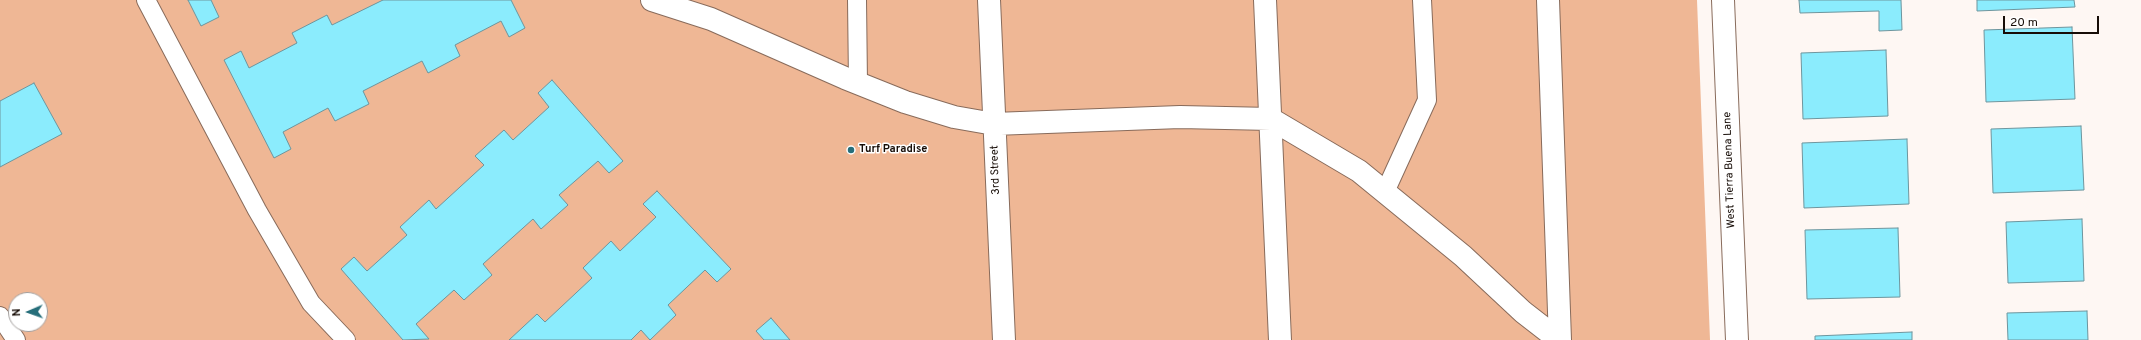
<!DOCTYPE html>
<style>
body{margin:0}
#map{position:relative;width:2141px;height:340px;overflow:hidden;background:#fef7f3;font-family:Overpass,sans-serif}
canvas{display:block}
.north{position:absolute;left:8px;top:292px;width:40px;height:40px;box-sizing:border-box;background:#fff;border:1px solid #a29e9c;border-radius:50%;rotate:268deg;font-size:11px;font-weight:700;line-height:16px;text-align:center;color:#170d07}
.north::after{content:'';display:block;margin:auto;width:14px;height:18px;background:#266e7a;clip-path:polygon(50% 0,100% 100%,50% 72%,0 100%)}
.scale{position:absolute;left:2003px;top:16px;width:96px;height:18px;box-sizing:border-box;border:2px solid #170d07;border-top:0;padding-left:5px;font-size:12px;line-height:14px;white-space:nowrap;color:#170d07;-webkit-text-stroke:3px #fff;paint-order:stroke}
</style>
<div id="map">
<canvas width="2141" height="340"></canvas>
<div class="north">N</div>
<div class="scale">20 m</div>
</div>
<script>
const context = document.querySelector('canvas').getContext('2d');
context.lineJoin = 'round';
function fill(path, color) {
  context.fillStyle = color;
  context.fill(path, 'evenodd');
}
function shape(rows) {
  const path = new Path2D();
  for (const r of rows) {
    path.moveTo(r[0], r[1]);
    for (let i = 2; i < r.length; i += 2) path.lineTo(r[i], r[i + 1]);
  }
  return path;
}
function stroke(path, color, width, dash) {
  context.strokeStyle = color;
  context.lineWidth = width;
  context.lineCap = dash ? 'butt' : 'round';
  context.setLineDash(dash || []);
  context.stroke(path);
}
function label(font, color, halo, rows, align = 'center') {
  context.font = font + ' Overpass,sans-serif';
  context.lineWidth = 3;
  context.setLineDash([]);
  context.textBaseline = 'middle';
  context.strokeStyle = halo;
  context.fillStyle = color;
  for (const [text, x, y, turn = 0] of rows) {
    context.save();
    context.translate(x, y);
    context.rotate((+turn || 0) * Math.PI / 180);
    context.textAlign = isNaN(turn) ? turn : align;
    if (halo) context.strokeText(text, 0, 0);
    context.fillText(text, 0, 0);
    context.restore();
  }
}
fill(shape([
 [0,0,1697,0,1710,340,0,340],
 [16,300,40,300,40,324,16,324]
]), '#efb795');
const building = shape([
 [188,0,211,0,219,17,201,26,188,0],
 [383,0,511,0,525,28,509,37,501,21,455,45,460,56,428,73,422,61,363,91,369,104,335,121,328,108,283,132,291,149,274,158,224,60,241,51,249,68,297,43,292,33,327,15,332,25,383,0],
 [1799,0,1901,0,1902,30,1879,31,1879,11,1800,13,1799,0],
 [1977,0,2074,0,2075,7,1977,11,1977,0],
 [2072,27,2075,99,1986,102,1984,30,2072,27],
 [1886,50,1888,116,1803,119,1801,53,1886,50],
 [552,80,623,161,609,173,598,161,559,195,568,205,541,229,533,219,483,264,492,275,464,300,454,290,416,324,429,339,403,340,341,269,354,257,367,271,407,235,400,227,429,200,436,209,484,165,475,156,504,130,513,140,549,107,538,93,552,80],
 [34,83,62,134,0,167,0,101,34,83],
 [2081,126,2084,190,1993,193,1991,129,2081,126],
 [1907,139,1909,204,1804,208,1802,143,1907,139],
 [657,191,731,269,717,282,705,270,668,305,676,315,650,340,641,330,631,340,509,340,537,314,545,322,592,278,583,268,611,241,620,251,656,217,643,204,657,191],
 [2082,219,2084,281,2008,283,2006,222,2082,219],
 [1898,228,1900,297,1807,299,1805,230,1898,228],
 [2087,311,2088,340,2008,340,2007,313,2087,311],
 [771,318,790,340,764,340,756,331,771,318],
 [1912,332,1912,340,1815,340,1815,336,1912,332]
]);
fill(building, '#8becfd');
stroke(building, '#6e959d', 1);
const service = shape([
 [146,0,257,210,311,303,346,340],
 [857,0,858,83],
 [1385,192,1427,100,1422,0],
 [0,316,16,340]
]);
const minor = shape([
 [652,0,711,19,845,78,905,102,954,117,994,124,1180,117,1271,119,1359,171,1463,256,1523,312,1559,340],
 [989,0,1004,340],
 [1265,0,1280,340],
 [1548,0,1560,340],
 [1723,0,1737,340]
]);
stroke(service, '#886b5b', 20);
stroke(minor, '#886b5b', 24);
stroke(service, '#fff', 18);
stroke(minor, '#fff', 22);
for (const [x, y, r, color] of [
 [851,150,4,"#266e7a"]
]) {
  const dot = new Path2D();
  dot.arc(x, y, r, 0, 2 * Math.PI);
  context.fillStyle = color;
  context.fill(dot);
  stroke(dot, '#fff', 1.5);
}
label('bold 11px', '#170d07', '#fff', [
 ["Turf Paradise",859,150]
], 'left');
label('11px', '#170d07', '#fff', [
 ["3rd Street",996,170,-92],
 ["West Tierra Buena Lane",1730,170,-92]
]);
</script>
